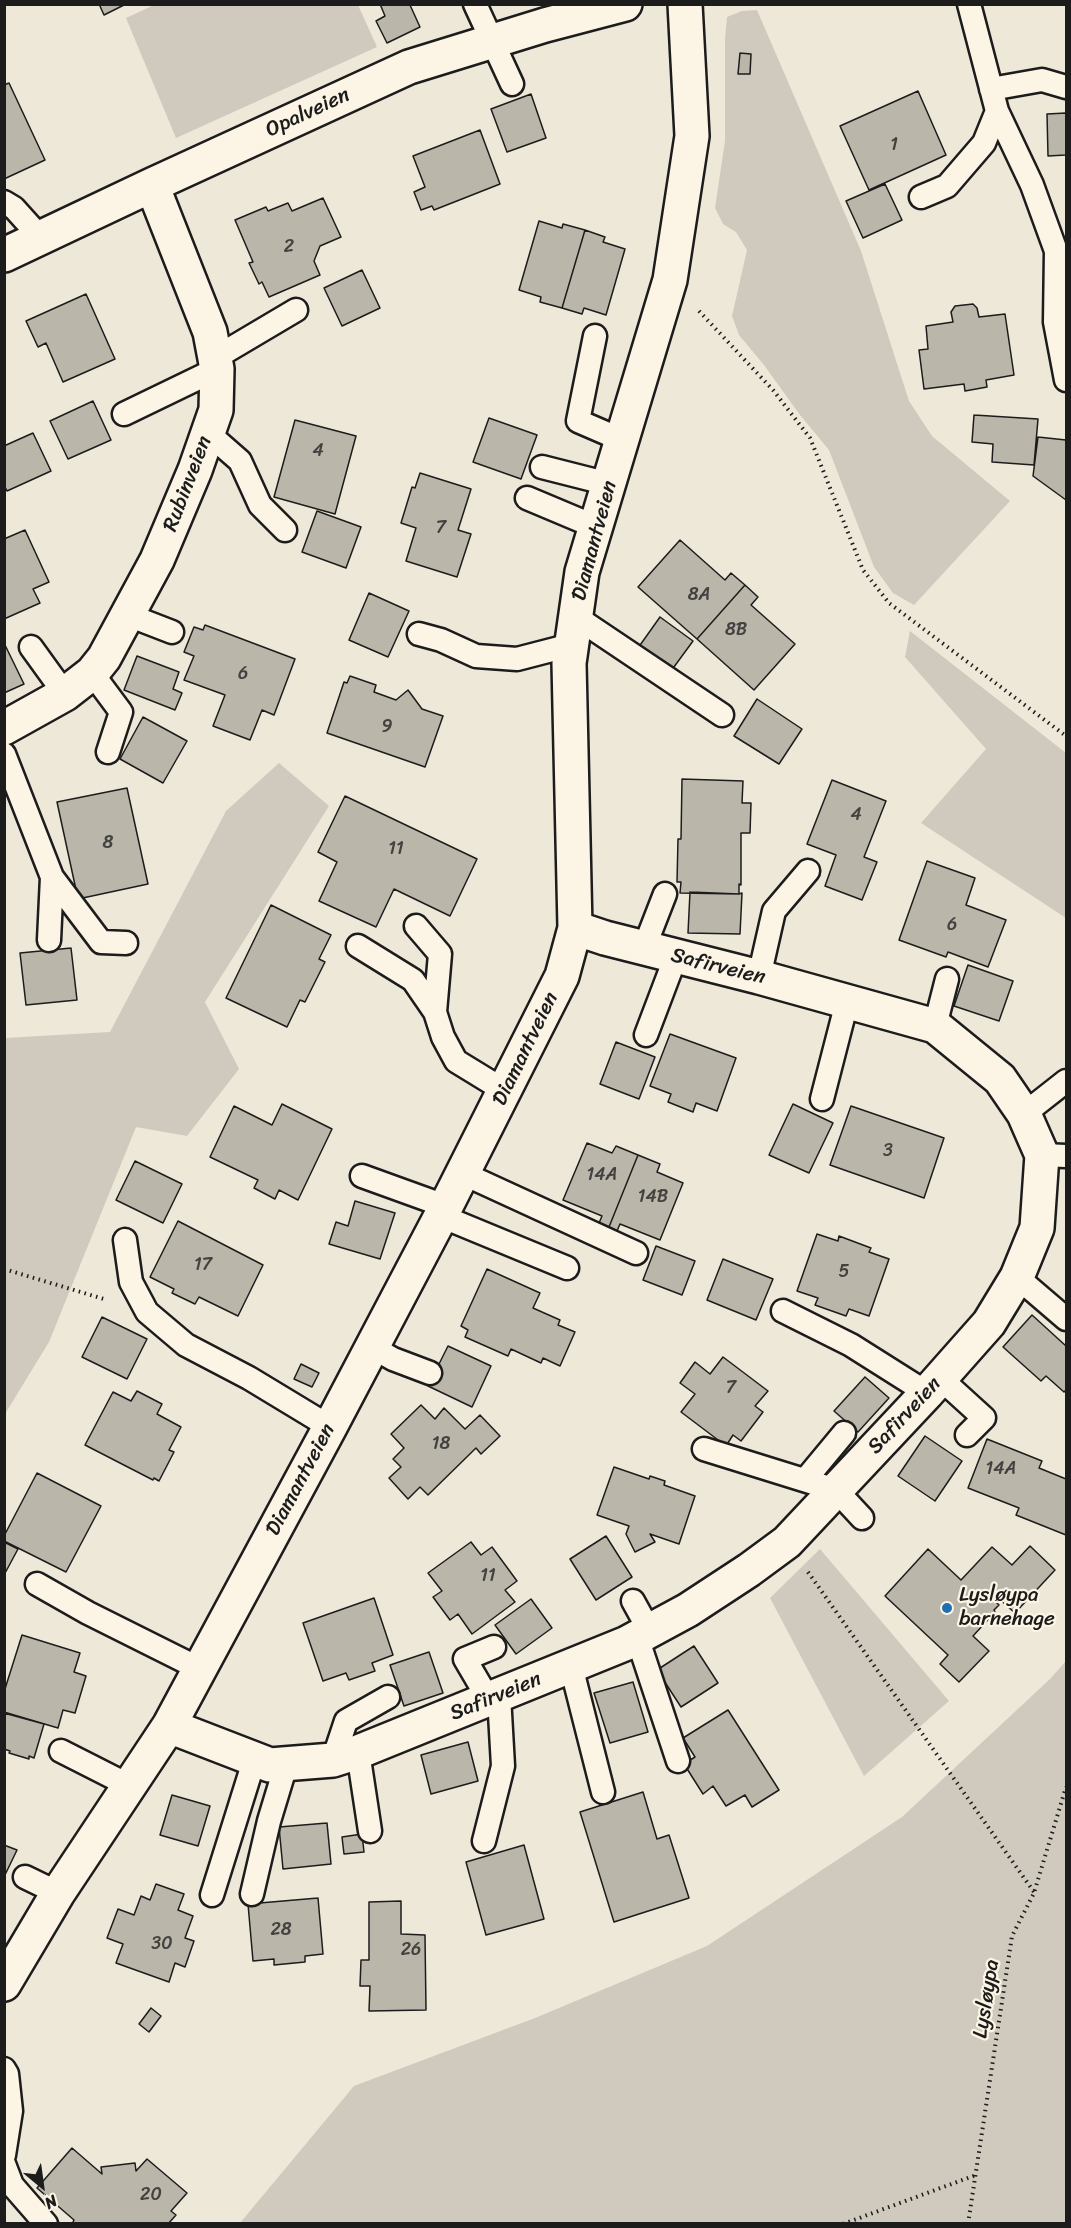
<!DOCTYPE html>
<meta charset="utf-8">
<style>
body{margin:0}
#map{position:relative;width:1071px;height:2228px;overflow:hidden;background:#eee8d9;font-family:Sriracha,sans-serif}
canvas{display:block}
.frame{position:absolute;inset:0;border:6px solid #1c1c1c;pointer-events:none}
.north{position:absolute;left:12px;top:2156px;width:60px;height:60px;-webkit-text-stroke:4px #fcf5e5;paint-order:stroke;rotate:151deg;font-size:16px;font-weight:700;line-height:24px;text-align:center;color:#1c1c1c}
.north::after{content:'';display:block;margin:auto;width:21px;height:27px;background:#1c1c1c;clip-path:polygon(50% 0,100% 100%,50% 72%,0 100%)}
</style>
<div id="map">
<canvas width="1071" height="2228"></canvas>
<div class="frame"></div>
<div class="north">N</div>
</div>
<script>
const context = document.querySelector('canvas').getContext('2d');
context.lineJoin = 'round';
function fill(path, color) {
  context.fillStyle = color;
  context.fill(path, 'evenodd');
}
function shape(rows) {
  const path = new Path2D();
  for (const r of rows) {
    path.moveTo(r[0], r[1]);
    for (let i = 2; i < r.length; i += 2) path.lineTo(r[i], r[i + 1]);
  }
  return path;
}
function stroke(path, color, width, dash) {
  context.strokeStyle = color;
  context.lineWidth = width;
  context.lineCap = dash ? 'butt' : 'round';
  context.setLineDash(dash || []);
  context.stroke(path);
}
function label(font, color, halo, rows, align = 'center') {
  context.font = font + ' Sriracha,sans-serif';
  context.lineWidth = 4.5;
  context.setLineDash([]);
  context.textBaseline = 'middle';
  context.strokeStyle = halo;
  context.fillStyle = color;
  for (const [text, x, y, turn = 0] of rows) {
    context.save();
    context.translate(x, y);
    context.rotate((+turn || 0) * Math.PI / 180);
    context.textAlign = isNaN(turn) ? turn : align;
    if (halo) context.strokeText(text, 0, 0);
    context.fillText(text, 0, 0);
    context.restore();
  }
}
fill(shape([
 [154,5,358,5,377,47,176,138,126,18],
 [757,10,861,251,909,401,932,436,1010,501,914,605,893,593,874,567,829,450,800,415,764,365,739,335,732,316,747,250,736,232,723,224,715,208,725,141,725,39,727,17,742,11],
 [910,631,1066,753,1066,918,921,823,986,749,905,657],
 [279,763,329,806,205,1002,239,1069,187,1136,136,1127,49,1342,5,1414,5,1038,110,1032,226,811],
 [820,1549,949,1701,864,1776,770,1598],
 [1066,1661,1066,2223,240,2223,354,2086,535,2018,707,1946,902,1817,1050,1679]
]), '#cfcabd');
const building = shape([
 [99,4,126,4,104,15,99,4],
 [380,4,412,4,410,5,420,27,387,43,376,21,385,16,380,4],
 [740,53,751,54,750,74,738,74,740,53],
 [9,83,45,160,4,179,4,85,9,83],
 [918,91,946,155,869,190,840,126,918,91],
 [531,94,546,138,507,152,491,109,531,94],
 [1066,113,1066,155,1048,156,1047,114,1066,113],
 [480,130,500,184,434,210,432,206,421,210,414,192,425,187,413,156,480,130],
 [885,184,902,220,863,238,846,201,885,184],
 [323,198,341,237,320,246,314,261,320,275,269,297,262,282,259,284,249,263,253,262,235,220,266,207,268,211,288,203,292,211,323,198],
 [539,221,562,228,563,224,585,230,562,308,540,302,541,297,519,290,539,221],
 [585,230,605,237,603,242,625,249,606,315,584,308,582,314,562,308,585,230],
 [362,270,380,308,342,326,324,288,362,270],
 [86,294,115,359,63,382,46,343,38,347,26,321,86,294],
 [973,304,977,308,979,317,1005,314,1014,375,986,380,987,387,965,391,964,384,924,389,919,350,928,349,926,326,953,322,951,312,955,306,973,304],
 [93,401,111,440,68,459,50,421,93,401],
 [974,415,1038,419,1034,465,992,462,993,444,972,442,974,415],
 [489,418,537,435,521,479,473,462,489,418],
 [295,420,356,436,335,514,274,497,295,420],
 [33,433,51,471,7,491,4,485,4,446,33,433],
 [1038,437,1066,440,1066,500,1033,476,1038,437],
 [420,473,471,489,458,530,471,534,457,577,406,561,416,528,401,523,412,487,415,488,420,473],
 [317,511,361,527,346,568,302,552,317,511],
 [25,530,49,582,33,589,40,603,4,619,4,539,25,530],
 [680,540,725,580,731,573,745,585,697,639,638,587,680,540],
 [745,585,758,597,751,605,795,644,754,690,697,639,745,585],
 [369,593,409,611,388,657,349,640,369,593],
 [660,617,693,641,671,671,638,648,660,617],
 [205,625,295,659,274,715,262,710,250,740,213,726,225,695,184,680,194,656,184,652,194,627,203,630,205,625],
 [4,643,24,684,4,693,4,643],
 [137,656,179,672,173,689,182,693,175,710,124,690,137,656],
 [350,676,376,685,374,692,396,700,408,690,422,709,443,716,425,767,327,733,344,682,347,683,350,676],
 [757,699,802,729,779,764,734,736,757,699],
 [143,717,187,741,163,783,120,759,143,717],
 [682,779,743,781,742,803,751,803,750,833,741,833,741,885,739,884,739,894,680,893,681,882,677,882,678,839,681,839,682,779],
 [832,780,886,801,864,857,877,862,862,900,825,886,836,855,807,844,832,780],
 [127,788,148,884,78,899,57,802,127,788],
 [345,796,477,859,450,916,394,889,376,927,319,901,337,862,318,852,345,796],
 [927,861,975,878,966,905,1006,920,988,967,948,952,946,957,899,940,927,861],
 [690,892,739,894,742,893,740,934,688,933,690,892],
 [271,905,331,935,319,959,325,962,305,1002,300,1000,287,1027,226,998,271,905],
 [71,948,77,1000,26,1005,20,953,71,948],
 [968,965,1013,981,999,1021,954,1006,968,965],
 [670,1034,736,1058,717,1111,696,1103,693,1112,668,1102,671,1094,650,1086,670,1034],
 [616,1042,655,1057,639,1099,600,1084,616,1042],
 [282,1104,332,1129,298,1200,279,1190,275,1199,254,1188,258,1180,210,1157,234,1106,272,1125,282,1104],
 [793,1104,833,1123,809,1173,769,1155,793,1104],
 [851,1106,944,1138,924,1198,830,1165,851,1106],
 [587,1143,612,1153,616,1146,638,1155,609,1227,599,1223,602,1216,563,1200,587,1143],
 [638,1155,660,1164,657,1172,683,1183,660,1240,620,1224,617,1231,609,1227,638,1155],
 [135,1161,182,1184,163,1223,116,1200,135,1161],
 [355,1201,395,1213,380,1259,329,1244,336,1222,348,1226,355,1201],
 [178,1221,263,1265,238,1316,199,1297,195,1304,172,1293,174,1289,150,1277,178,1221],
 [817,1234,838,1241,839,1236,871,1248,869,1252,889,1259,869,1316,849,1309,846,1316,815,1305,818,1298,797,1291,817,1234],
 [656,1246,695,1261,682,1295,643,1280,656,1246],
 [723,1259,773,1279,756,1320,707,1300,723,1259],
 [487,1269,540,1293,533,1308,560,1320,558,1325,575,1332,560,1366,543,1358,541,1363,511,1349,508,1356,465,1337,468,1330,461,1326,487,1269],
 [1032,1315,1066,1346,1066,1390,1064,1392,1046,1376,1041,1381,1003,1347,1032,1315],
 [102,1317,147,1339,127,1379,82,1357,102,1317],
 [448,1346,491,1366,472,1407,428,1386,448,1346],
 [723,1357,768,1391,755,1406,763,1412,741,1441,733,1435,726,1446,681,1412,695,1394,680,1383,695,1362,710,1374,723,1357],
 [301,1364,319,1373,312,1387,294,1379,301,1364],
 [865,1377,889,1398,858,1432,834,1411,865,1377],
 [137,1391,162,1404,157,1414,181,1427,169,1450,174,1452,159,1481,154,1478,153,1480,85,1445,113,1392,131,1401,137,1391],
 [421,1405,435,1419,444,1408,465,1429,480,1415,500,1436,481,1454,476,1448,428,1495,420,1487,408,1499,389,1478,401,1467,393,1459,404,1448,391,1434,421,1405],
 [925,1436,962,1461,935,1501,898,1476,925,1436],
 [987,1439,1042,1461,1039,1468,1066,1479,1066,1535,1016,1515,1019,1508,968,1488,987,1439],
 [614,1467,649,1479,650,1476,665,1481,664,1485,695,1496,679,1544,650,1534,655,1542,635,1552,626,1534,629,1526,597,1515,614,1467],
 [37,1473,101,1506,66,1572,4,1541,4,1536,37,1473],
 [606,1536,632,1577,596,1600,570,1559,606,1536],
 [4,1542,18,1549,4,1575,4,1542],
 [471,1542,481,1555,492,1547,517,1581,505,1590,515,1602,472,1634,458,1614,450,1620,433,1597,442,1591,428,1573,471,1542],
 [1030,1546,1055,1570,1015,1613,998,1598,995,1601,999,1605,994,1610,995,1612,973,1636,989,1651,959,1682,940,1664,948,1655,885,1596,928,1549,961,1580,992,1547,1012,1565,1030,1546],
 [374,1598,393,1655,372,1663,375,1671,349,1680,346,1673,323,1681,303,1623,374,1598],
 [531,1599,552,1628,516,1654,495,1625,531,1599],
 [22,1635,80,1653,74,1672,86,1676,75,1713,63,1710,58,1728,4,1712,4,1692,22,1635],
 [694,1646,718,1683,681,1707,657,1670,694,1646],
 [429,1652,443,1693,404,1706,390,1665,429,1652],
 [633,1682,648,1732,610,1743,594,1693,633,1682],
 [728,1710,779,1790,752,1807,745,1795,726,1806,713,1786,703,1794,684,1764,695,1757,683,1738,728,1710],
 [4,1713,44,1724,34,1758,29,1756,29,1759,9,1753,10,1751,4,1749,4,1713],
 [468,1742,478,1781,431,1794,421,1755,468,1742],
 [643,1792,657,1839,669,1835,689,1898,614,1922,580,1812,643,1792],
 [172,1795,210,1806,198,1846,160,1835,172,1795],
 [327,1823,331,1864,283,1869,279,1827,327,1823],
 [362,1834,364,1852,344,1854,342,1837,362,1834],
 [4,1845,17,1850,4,1877,4,1845],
 [524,1845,544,1919,486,1935,466,1862,524,1845],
 [156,1884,184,1894,178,1910,193,1916,185,1938,194,1941,185,1967,175,1963,169,1982,116,1963,123,1944,107,1938,118,1909,134,1915,141,1896,150,1900,156,1884],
 [318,1898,323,1954,305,1956,305,1962,274,1965,274,1959,253,1961,248,1904,318,1898],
 [401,1901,401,1934,425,1935,426,2010,369,2011,370,1986,360,1986,361,1960,369,1960,369,1902,401,1901],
 [151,2008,161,2016,149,2032,139,2024,151,2008],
 [72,2148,102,2174,101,2167,135,2163,136,2171,147,2159,187,2193,171,2211,176,2215,168,2224,72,2224,74,2220,37,2188,72,2148]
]);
fill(building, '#bab6aa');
stroke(building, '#1c1c1c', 1.5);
const lane = shape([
 [475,4,512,84],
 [991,89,1042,80,1066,87],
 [997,111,1032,185,1056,251,1055,322,1066,380],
 [921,197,947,186,984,143,997,111,969,4],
 [4,202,14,208,41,238],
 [595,336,578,421,622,440],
 [215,358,296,310],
 [124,414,217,369],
 [208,433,240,461,260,505,285,530],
 [542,467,609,484],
 [527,498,596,527],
 [128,615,172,632],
 [576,617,722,715],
 [419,634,441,640,476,656,517,659,571,645],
 [31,647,65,694],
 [92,673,121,712,108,752],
 [4,754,52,877,101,942,126,943],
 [416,926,440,954,435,1012],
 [49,940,52,877],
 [358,946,413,980,435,1012,443,1037,456,1061,505,1091],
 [644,948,665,894],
 [759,977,774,911,808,871],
 [935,1026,947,979],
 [646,1035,676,956],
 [822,1099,847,1002],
 [1024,1114,1066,1081],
 [1042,1155,1066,1156],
 [462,1173,636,1253],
 [362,1176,445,1206],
 [441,1216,567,1268],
 [125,1240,131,1282,147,1312,186,1345,249,1378,330,1427],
 [1017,1277,1066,1319],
 [783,1311,851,1345,927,1393],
 [372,1347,393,1359,430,1373],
 [940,1378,984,1418,967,1435],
 [704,1449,836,1490,862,1518],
 [805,1480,844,1433],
 [37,1584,88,1613,200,1669],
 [633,1601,649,1630],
 [637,1637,678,1761],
 [571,1666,603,1792],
 [489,1700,465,1659,494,1647],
 [61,1751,128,1785],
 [358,1752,370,1831],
 [333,1760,346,1721,388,1697],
 [484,1841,503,1766,499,1696],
 [25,1877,58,1893],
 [252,1894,269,1821,286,1765],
 [212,1895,254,1761],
 [4,2069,7,2074,11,2111,4,2155],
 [4,2164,12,2185,46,2224]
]);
const street = shape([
 [4,255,152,185,409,67,545,25,625,4],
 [4,728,65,694,92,673,104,658,157,560,195,470,216,410,217,369,210,332,152,185],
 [169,1726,270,1765,333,1760,358,1752,627,1643,688,1610,749,1570,787,1542,927,1393,989,1323,1017,1277,1037,1228,1042,1155,1024,1114,1000,1079,935,1026,759,977,605,938,575,928],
 [4,1984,58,1893,169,1726,330,1427,441,1216,562,976,575,928,569,663,582,572,670,280,692,136,685,4]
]);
stroke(lane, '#1c1c1c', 27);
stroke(street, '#1c1c1c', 38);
stroke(shape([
 [699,311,773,390,810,438,863,570,889,603,1066,736],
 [4,1269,104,1299],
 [808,1572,1034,1892],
 [843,2224,976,2175],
 [968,2224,1012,1936,1034,1893,1066,1787]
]), '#1c1c1c', 4, [1.5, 4.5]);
stroke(lane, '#fcf5e5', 22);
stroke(street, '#fcf5e5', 33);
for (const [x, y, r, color] of [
 [947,1608,6,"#1f6fb2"]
]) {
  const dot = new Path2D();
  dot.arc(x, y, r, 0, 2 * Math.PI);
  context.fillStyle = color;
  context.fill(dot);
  stroke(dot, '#fcf5e5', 2);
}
label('18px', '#444240', null, [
 ["1",894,145],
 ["2",289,247],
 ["4",318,451],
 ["7",441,528],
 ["8A",699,595],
 ["8B",736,630],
 ["6",243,674],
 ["9",387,727],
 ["4",856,815],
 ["8",108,843],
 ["11",396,849],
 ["6",952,925],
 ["3",888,1151],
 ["14A",602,1175],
 ["14B",653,1197],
 ["17",203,1265],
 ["5",844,1272],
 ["7",731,1388],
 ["18",441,1444],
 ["14A",1001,1469],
 ["11",488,1576],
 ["28",281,1930],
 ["30",162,1944],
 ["26",411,1950],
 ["20",151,2195]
]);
label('21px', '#1c1c1c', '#fcf5e5', [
 ["Opalveien",308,113,-25],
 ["Rubinveien",188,484,-69],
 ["Diamantveien",595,541,-75],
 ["Safirveien",718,967,14],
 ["Diamantveien",526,1049,-64],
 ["Safirveien",905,1416,-47],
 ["Diamantveien",301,1480,-62],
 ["Safirveien",496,1697,-22],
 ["Lysløypa",987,1999,-81]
]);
label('21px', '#1c1c1c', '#fcf5e5', [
 ["Lysløypa",959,1596],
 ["barnehage",959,1620]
], 'left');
</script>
